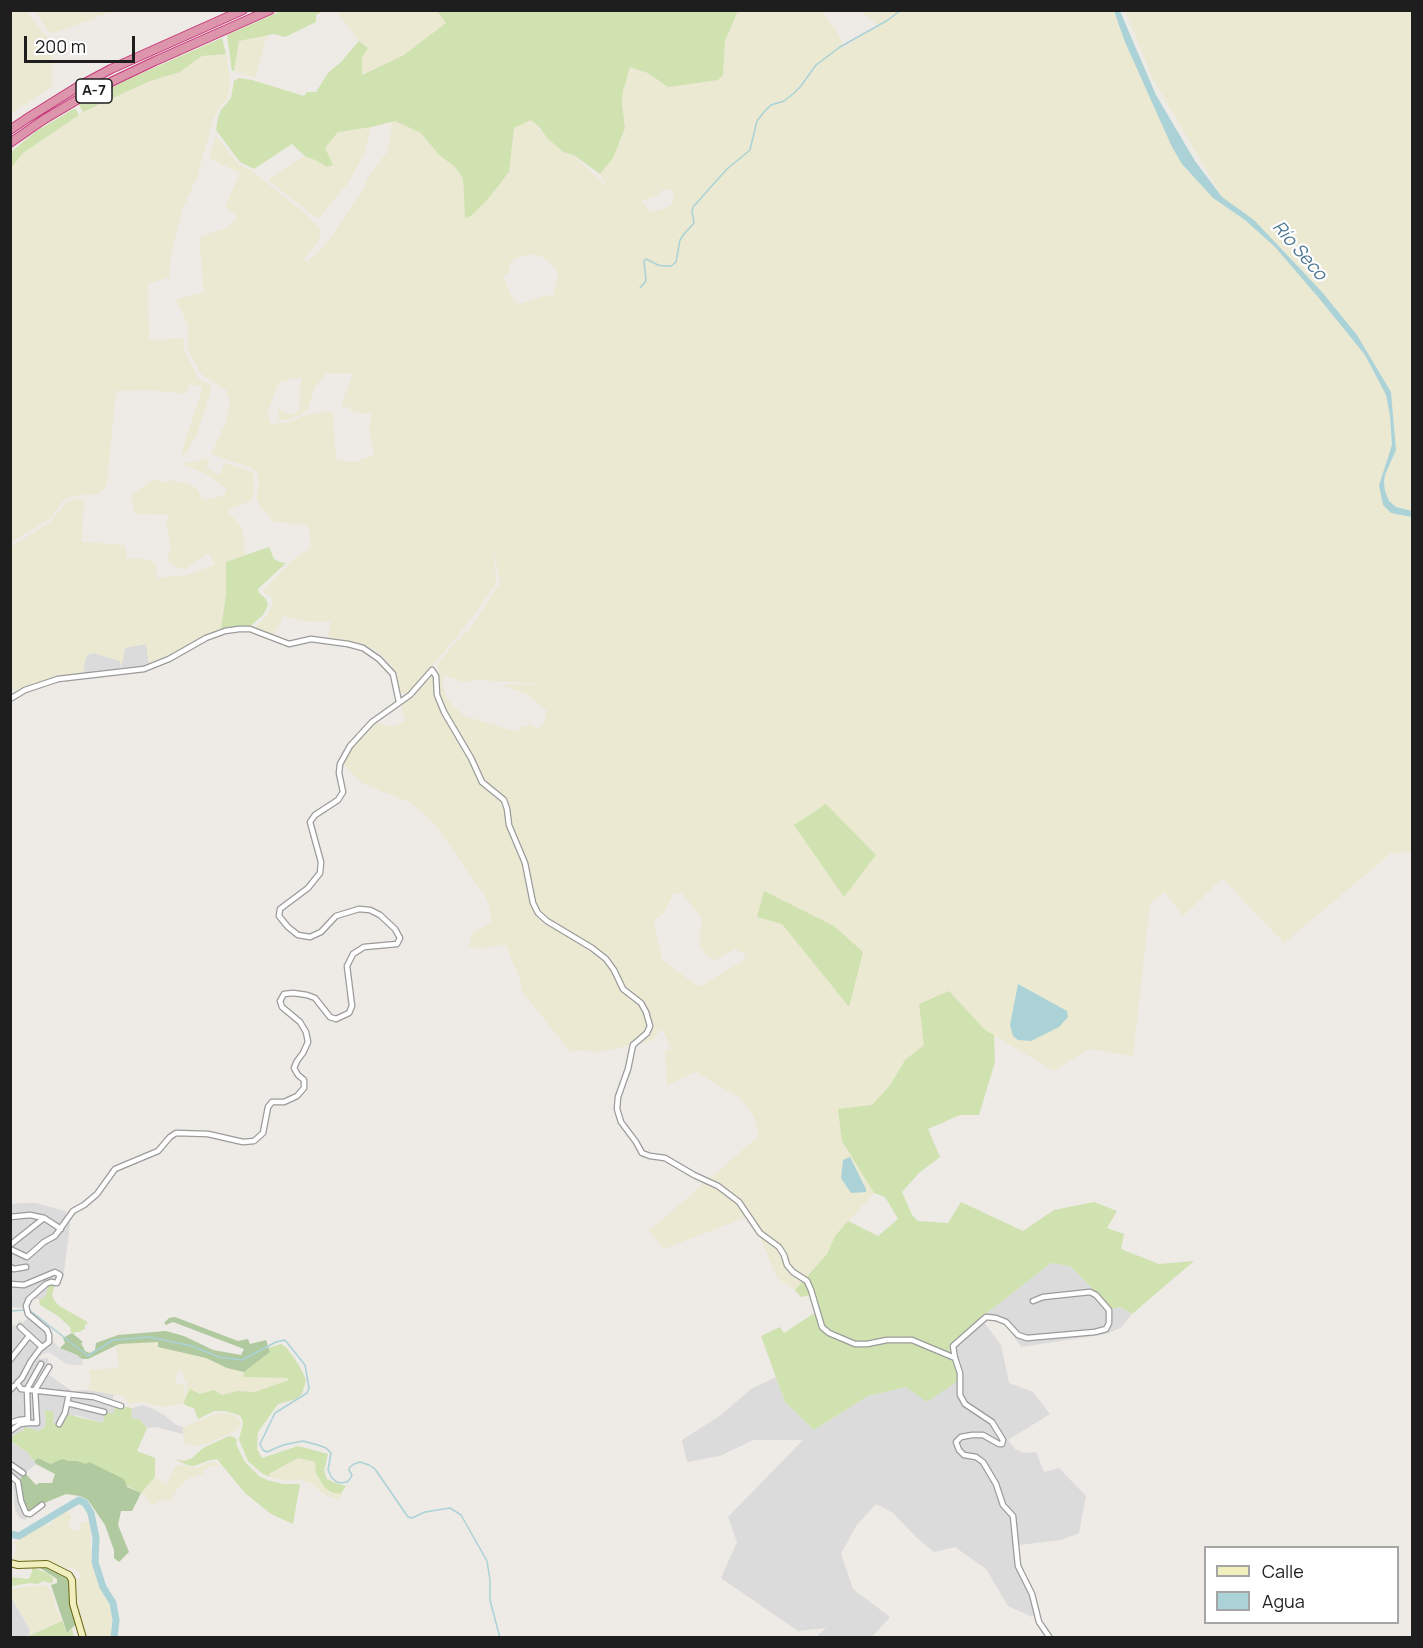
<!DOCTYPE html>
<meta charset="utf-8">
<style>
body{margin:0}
#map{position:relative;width:1423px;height:1648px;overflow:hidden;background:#eeeae5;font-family:Manrope,sans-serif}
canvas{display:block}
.frame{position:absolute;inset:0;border:12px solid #1e1e1e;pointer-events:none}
.legend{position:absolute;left:1204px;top:1546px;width:195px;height:78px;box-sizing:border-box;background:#fff;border:2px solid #a5a5a5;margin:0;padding:8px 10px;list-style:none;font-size:18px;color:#1e1e1e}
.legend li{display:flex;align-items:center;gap:12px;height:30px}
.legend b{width:30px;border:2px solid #a5a5a5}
.scale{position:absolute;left:24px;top:36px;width:111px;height:27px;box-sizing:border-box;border:3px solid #1e1e1e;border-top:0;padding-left:8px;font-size:18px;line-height:21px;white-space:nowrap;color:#1e1e1e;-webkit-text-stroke:4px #fff;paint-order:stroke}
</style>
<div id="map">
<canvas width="1423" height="1648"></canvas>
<div class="frame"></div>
<ul class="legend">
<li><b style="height:8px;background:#f2efbf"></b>Calle</li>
<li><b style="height:16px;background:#aad2d7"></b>Agua</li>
</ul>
<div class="scale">200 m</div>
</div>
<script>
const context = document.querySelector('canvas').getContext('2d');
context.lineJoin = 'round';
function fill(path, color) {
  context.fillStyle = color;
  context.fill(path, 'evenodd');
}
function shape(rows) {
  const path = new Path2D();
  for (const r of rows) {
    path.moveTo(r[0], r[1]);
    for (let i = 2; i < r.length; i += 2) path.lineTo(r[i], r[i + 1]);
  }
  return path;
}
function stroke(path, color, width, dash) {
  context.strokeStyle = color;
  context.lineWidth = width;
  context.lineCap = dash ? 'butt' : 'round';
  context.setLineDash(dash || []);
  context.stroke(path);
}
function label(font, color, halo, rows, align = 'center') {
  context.font = font + ' Manrope,sans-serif';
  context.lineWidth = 4.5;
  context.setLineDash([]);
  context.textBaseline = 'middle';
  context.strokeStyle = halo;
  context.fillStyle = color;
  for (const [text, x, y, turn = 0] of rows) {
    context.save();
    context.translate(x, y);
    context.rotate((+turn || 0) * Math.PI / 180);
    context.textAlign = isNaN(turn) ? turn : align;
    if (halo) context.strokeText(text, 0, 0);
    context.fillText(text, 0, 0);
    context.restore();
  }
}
fill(shape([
 [146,643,149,665,142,667,121,668,84,675,84,665,87,654,94,653,120,661,121,666,125,648],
 [23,1203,36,1203,65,1211,70,1224,64,1272,59,1285,51,1284,48,1287,46,1295,43,1299,30,1299,28,1305,29,1311,33,1317,50,1331,52,1341,59,1348,77,1355,82,1359,83,1364,79,1365,67,1364,49,1352,42,1354,39,1358,40,1359,48,1358,49,1375,72,1391,88,1390,114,1394,112,1401,115,1405,114,1413,103,1423,76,1415,60,1425,53,1424,45,1410,46,1421,45,1427,39,1431,24,1428,24,1432,14,1444,27,1452,36,1464,25,1473,29,1515,25,1520,20,1518,15,1510,13,1485,15,1484,11,1481,10,1324,15,1326,20,1321,23,1323,28,1317,24,1308,11,1307,11,1299,13,1293,10,1285,11,1204],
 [1051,1263,1070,1266,1112,1309,1120,1307,1132,1314,1122,1327,1107,1334,1021,1347,1005,1324,983,1316],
 [981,1318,1001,1345,1009,1383,1033,1392,1050,1414,1008,1440,1015,1449,1024,1453,1036,1452,1044,1472,1059,1468,1086,1496,1079,1533,1061,1540,1019,1545,1020,1563,1036,1597,1039,1610,1032,1617,1008,1606,986,1569,955,1547,934,1552,916,1537,893,1513,876,1504,856,1526,841,1554,853,1589,890,1617,872,1637,816,1637,826,1628,798,1631,721,1578,737,1542,728,1517,803,1440,753,1440,720,1456,687,1462,682,1440,721,1415,751,1389,776,1377,785,1402,814,1430,868,1396,906,1387,958,1370,951,1352,953,1344],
 [142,1405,153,1409,164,1415,176,1425,183,1427,183,1434,156,1427,147,1428,140,1420,131,1418,132,1408],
 [11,1597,30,1630,29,1635,26,1637,16,1637,11,1634]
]), '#dcdbdb');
fill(shape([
 [11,10,29,11,30,16,47,37,51,54,53,86,11,113],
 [36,11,36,10,117,11,98,16,96,18,52,33,45,27],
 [336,11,437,11,447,23,404,55,361,75,362,58,368,48,359,41],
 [738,11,823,11,832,26,835,27,844,47,878,26,861,11,1114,11,1125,42,1172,147,1182,164,1213,198,1245,220,1275,247,1318,297,1365,355,1386,395,1390,416,1392,445,1379,484,1391,513,1412,517,1412,852,1391,853,1284,943,1222,878,1182,917,1180,911,1164,892,1150,904,1133,1056,1088,1049,1054,1071,985,1030,949,991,924,1045,905,1060,891,1084,842,1141,874,1193,835,1236,827,1254,795,1290,777,1278,751,1215,664,1249,649,1231,759,1136,753,1115,739,1097,696,1072,667,1085,665,1050,671,1049,664,1032,660,1029,654,1040,595,1053,585,1050,571,1052,522,992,520,979,508,951,507,946,503,944,484,949,469,946,473,932,492,922,487,899,434,823,411,803,362,783,342,763,355,743,375,722,391,727,406,721,400,703,414,695,430,676,439,673,438,664,453,645,471,628,500,583,494,550,496,584,467,624,410,693,403,694,399,691,398,680,392,666,373,647,369,649,352,642,328,637,331,622,301,621,283,616,273,636,254,628,267,616,272,605,272,599,263,591,296,557,308,550,311,546,308,525,274,522,259,505,256,498,259,487,258,475,255,470,250,467,211,454,226,423,230,400,226,390,201,374,188,349,188,325,176,300,204,292,199,237,226,228,237,219,235,214,225,207,240,173,209,158,216,136,238,164,249,169,308,216,320,229,319,241,303,259,307,263,333,236,338,226,363,190,369,176,387,152,392,129,391,122,394,121,421,133,439,155,454,166,463,178,466,218,509,172,514,128,531,120,547,138,563,152,574,156,606,186,600,174,613,158,625,129,622,104,623,91,630,67,648,73,669,87,723,74,725,41],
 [670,189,674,194,672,205,660,210,651,212,641,201,660,194,660,191],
 [533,254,545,258,554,267,558,274,553,296,546,295,520,304,516,302,511,295,503,276,509,273,509,264,515,258],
 [326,373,353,373,341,406,348,407,353,412,372,414,369,431,374,454,356,462,336,460,333,413,322,412,305,415,286,423,271,424,267,413,279,382,301,377,299,411,291,415,278,409,279,420,287,420,300,415,307,410,315,387],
 [441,674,463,682,480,680,547,684,501,685,527,694,547,711,544,722,539,729,529,724,526,727,523,726,516,732,465,716,452,706,446,696,442,682,445,680],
 [764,891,799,909,848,1006,782,924],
 [682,893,701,917,700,948,714,961,735,949,744,954,746,959,699,987,662,960,654,923,657,917,664,913,673,894],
 [1125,11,1412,11,1412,511,1396,507,1389,501,1385,491,1384,482,1385,475,1396,450,1391,392,1357,335,1322,292,1288,257,1222,197,1153,79],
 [267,35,255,78,234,71,239,41],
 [226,54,230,80,228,98,219,108,213,120,197,177,183,207,172,249,169,277,148,284,149,341,183,338,184,350,198,378,212,386,198,431,186,454,181,453,203,387,189,384,186,394,151,390,116,391,107,484,103,490,97,494,73,496,64,500,49,519,11,542,11,168,23,153,85,111,113,99,150,81,180,72,202,56],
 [371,127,364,154,348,183,318,219,268,180,305,156,317,161,327,167,332,165,325,148,338,132],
 [210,458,206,468,220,475,224,463,252,472,254,479,253,500,227,510,243,530,245,555,226,562,226,594,221,629,150,665,146,644,125,648,121,668,120,661,94,653,87,655,84,665,84,675,57,677,11,691,11,547,50,522,65,504,73,499,84,500,82,542,124,545,128,559,144,559,156,563,157,578,186,575,215,565,209,553,185,569,173,567,173,563,167,562,171,547,166,525,168,515,136,514,133,509,131,495,154,479,167,483,170,480,189,484,196,488,202,499,205,500,219,497,227,492,225,487,206,474,182,464],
 [158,1342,158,1347,206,1358,227,1368,244,1372,243,1377,287,1378,291,1380,255,1392,237,1391,222,1395,200,1394,186,1398,187,1383,185,1382,183,1371,178,1371,176,1376,177,1385,184,1384,185,1398,183,1402,179,1404,164,1407,141,1402,129,1404,125,1397,88,1390,91,1376,89,1370,119,1368,116,1346,119,1344],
 [229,1413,238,1418,240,1422,239,1427,235,1431,208,1443,194,1447,194,1444,184,1445,183,1427,216,1414],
 [298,1458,315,1462,316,1473,324,1487,331,1492,341,1494,339,1500,325,1495,312,1484,300,1479,284,1480,270,1477,269,1475],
 [211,1462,215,1462,220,1466,211,1466,203,1470,204,1473,188,1479,178,1488,171,1500,160,1501,152,1505,141,1493,155,1477,166,1485,176,1466,182,1465,196,1468],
 [67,1508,72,1518,68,1523,69,1529,81,1531,80,1523,89,1521,92,1560,102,1591,111,1607,112,1637,85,1637,75,1603,74,1580,83,1577,75,1569,55,1565,13,1562,16,1547,14,1541,19,1540,18,1537,36,1530,41,1524,49,1526,57,1516],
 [45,1585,52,1592,56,1609,62,1621,29,1635,30,1629,11,1596,10,1589]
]), '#ebe9d2');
fill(shape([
 [281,11,324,11,316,15,316,22,285,37,274,34,239,41,234,71,232,71,227,35],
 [437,11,738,11,725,41,723,75,718,80,668,87,648,73,630,67,623,91,622,104,625,128,613,158,600,174,575,156,563,152,547,138,540,128,531,120,514,128,509,172,487,200,471,216,465,218,463,178,454,166,439,155,421,133,395,121,371,127,338,132,325,148,333,165,327,167,317,161,305,156,292,144,254,169,240,162,216,130,218,118,221,110,231,98,234,81,239,78,252,80,304,96,307,92,316,92,328,73,341,62,359,41,368,48,362,58,362,75,404,55,446,23],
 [222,38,226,54,202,56,180,72,150,81,83,112,79,105,126,80],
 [75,108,79,115,23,153,11,168,11,152,35,132],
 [269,547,274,559,280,562,286,563,258,589,259,593,266,599,268,605,263,615,250,626,221,629,226,594,226,562],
 [826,804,876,855,844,897,794,825],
 [764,891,834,926,863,952,849,1007,782,924,757,917],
 [949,991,985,1030,994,1035,995,1062,979,1115,960,1115,928,1129,940,1157,919,1173,902,1192,912,1215,918,1221,948,1223,961,1202,1023,1231,1054,1210,1094,1202,1117,1211,1107,1228,1124,1234,1121,1249,1159,1264,1194,1261,1132,1314,1120,1307,1112,1309,1070,1266,1051,1263,983,1316,953,1344,951,1352,958,1370,959,1380,927,1402,906,1387,868,1396,814,1430,785,1402,761,1336,780,1327,784,1333,819,1310,810,1295,801,1297,795,1290,827,1254,835,1236,848,1221,878,1236,898,1219,885,1197,874,1193,842,1141,838,1109,872,1105,891,1084,905,1060,924,1045,919,1004],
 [51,1284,55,1285,52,1294,54,1300,59,1306,86,1321,88,1324,85,1324,85,1329,82,1330,80,1332,75,1332,74,1334,70,1331,71,1328,58,1316,40,1305,39,1299,43,1299,46,1295,48,1287],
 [281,1344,286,1347,299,1365,306,1380,302,1394,296,1399,278,1404,258,1432,257,1449,262,1458,298,1446,328,1454,324,1471,327,1479,338,1484,346,1486,341,1494,331,1492,324,1487,316,1473,315,1462,298,1458,269,1474,270,1477,263,1474,248,1461,239,1440,243,1423,242,1419,239,1415,225,1411,214,1411,198,1419,194,1408,187,1406,183,1403,190,1389,200,1394,214,1390,222,1395,237,1391,255,1392,289,1380,287,1378,243,1377,244,1372,270,1352,269,1348],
 [115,1405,132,1408,131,1418,140,1420,147,1428,137,1451,155,1458,155,1477,141,1493,77,1461,69,1461,62,1459,52,1464,38,1458,34,1461,27,1452,11,1441,13,1436,19,1432,24,1431,24,1427,39,1431,45,1427,46,1421,45,1410,54,1412,53,1424,59,1425,65,1414,103,1423,105,1413,114,1413],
 [229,1436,234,1437,237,1440,236,1444,245,1462,259,1476,267,1480,283,1484,300,1484,293,1524,271,1514,245,1493,217,1459,210,1460,194,1466,187,1465,175,1459,184,1461,192,1458,203,1448],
 [32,1567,47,1573,53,1578,53,1582,51,1583,43,1581,38,1584,30,1583,11,1586,10,1577,29,1579,32,1572],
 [62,1621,67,1633,72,1629,74,1637,24,1638]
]), '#cfe2b0');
fill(shape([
 [175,1317,238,1341,248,1339,250,1344,266,1340,270,1352,244,1372,227,1368,206,1358,158,1347,158,1342,119,1344,88,1359,82,1359,77,1355,60,1348,65,1343,63,1338,72,1333,83,1342,81,1343,85,1351,90,1353,95,1350,96,1343,118,1335,166,1331,184,1336,213,1350,241,1355,244,1349,173,1322,166,1325,164,1323,169,1318],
 [38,1458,51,1464,62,1459,69,1461,77,1461,86,1464,89,1462,124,1479,127,1487,141,1493,132,1511,121,1511,118,1525,129,1552,119,1562,114,1558,114,1550,105,1525,88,1500,80,1496,66,1494,42,1504,28,1513,22,1499,19,1481,25,1473,36,1485,39,1483,52,1483,55,1474,36,1464,34,1461],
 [37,1566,44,1566,66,1575,70,1581,77,1623,67,1633,51,1585,57,1583,57,1579]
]), '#b0c99e');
fill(shape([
 [52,1341,59,1348,77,1355,82,1359,83,1364,79,1365,67,1364,49,1352,42,1354,39,1357,37,1356]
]), '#dedede');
fill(shape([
 [1114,11,1120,11,1156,95,1195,161,1222,197,1254,220,1322,292,1357,335,1391,392,1396,450,1385,475,1384,482,1385,491,1389,501,1396,507,1412,511,1412,517,1391,513,1383,505,1379,485,1392,445,1390,416,1386,395,1365,355,1318,297,1275,247,1245,220,1213,198,1182,164,1172,147,1125,42],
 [1018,984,1067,1011,1068,1017,1059,1027,1031,1041,1018,1040,1013,1036,1010,1025],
 [850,1157,866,1189,866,1192,851,1193,841,1178,843,1160]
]), '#aad2d7');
stroke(shape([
 [640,288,646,281,644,261,646,259,658,265,663,266,671,266,676,262,680,240,684,234,694,223,692,211,693,207,727,169,750,150,757,121,764,112,771,105,784,101,793,94,801,86,816,65,840,47,888,20,901,10],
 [28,1309,88,1356,113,1340,149,1337,192,1346,219,1357,242,1360,276,1342,285,1340,305,1365,309,1388,307,1393,275,1413,260,1444,263,1450,267,1452,283,1445,303,1441,318,1445,326,1448,331,1453,328,1470,332,1478,337,1482,341,1483,347,1482,350,1479,352,1475,349,1470,350,1467,354,1464,360,1462,369,1465,375,1469,408,1517,412,1518,425,1512,450,1508,461,1515,487,1561,490,1580,490,1600,500,1638],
 [10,1311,25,1310]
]), '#aad2d7', 1.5);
stroke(shape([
 [10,1534,19,1536,79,1500,85,1503,91,1513,96,1538,95,1562,103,1587,113,1603,116,1620,114,1638]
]), '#aad2d7', 7);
const street = shape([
 [10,699,25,690,58,679,144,669,169,659,206,638,225,631,239,629,250,629,289,644,311,639,348,644,363,648,379,659,393,674,399,702],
 [10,1217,30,1215,44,1218,61,1229],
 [10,1245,44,1218],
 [10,1249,27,1257,44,1242,55,1236,73,1211,84,1205,97,1194,115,1169,158,1151,170,1137,176,1133,208,1134,243,1142,254,1141,263,1133,268,1107,272,1102,284,1102,297,1096,304,1088,304,1080,298,1075,294,1068,297,1061,303,1053,308,1042,306,1032,300,1022,282,1007,280,1001,284,994,293,993,307,995,315,998,330,1017,336,1019,349,1013,352,1006,347,966,353,954,364,947,397,944,400,938,395,929,380,915,370,910,359,909,336,916,321,932,310,937,298,935,288,927,279,916,280,909,308,888,320,873,321,862,310,822,315,815,338,800,343,792,339,773,340,764,350,746,372,722,410,695,432,670,436,676,437,695,444,712,471,758,482,782,504,800,507,809,509,825,525,863,533,903,538,913,547,921,592,948,606,959,614,970,623,989,641,1003,646,1012,650,1026,647,1033,633,1045,628,1069,618,1097,617,1109,621,1122,636,1142,642,1153,650,1156,665,1158,694,1175,718,1186,739,1202,760,1233,779,1247,784,1255,787,1265,793,1272,807,1281,811,1290,822,1327,829,1333,855,1344,867,1344,887,1340,912,1340,955,1358],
 [10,1267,14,1269,26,1267],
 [10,1284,24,1285,55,1272,60,1275,57,1283,51,1282,46,1284,29,1299,26,1306,28,1314,47,1330,49,1335,49,1342,40,1349,31,1361,22,1378,17,1383,21,1389,94,1397,121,1406],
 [1033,1301,1043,1297,1090,1292,1096,1295,1109,1310,1109,1323,1106,1329,1095,1332,1027,1338,1018,1335,1006,1322,996,1318,986,1317,953,1346,955,1358,960,1373,960,1395,965,1404,992,1422,1003,1440,1002,1444,999,1444,983,1435,972,1435,961,1437,956,1442,959,1450,964,1455,976,1457,983,1462,996,1484,1003,1505,1013,1516,1018,1566,1032,1594,1039,1622,1050,1638],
 [20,1327,42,1347],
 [10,1360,29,1336],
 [41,1364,27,1389,28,1423,37,1423,35,1390,49,1367],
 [10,1390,14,1386],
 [67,1403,104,1412],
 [10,1423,19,1420,28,1419],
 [59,1424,65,1413,69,1394],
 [10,1431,20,1424,28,1423],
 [10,1464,23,1473],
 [10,1475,18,1482,21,1501,26,1513,30,1514,42,1505]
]);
const secondary = shape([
 [10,1563,18,1565,47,1564,69,1575,72,1580,73,1604,83,1638]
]);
const highway = shape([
 [10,130,26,119,79,86,111,69,243,10],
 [10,143,43,120,80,98,115,80,155,61,270,10]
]);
stroke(street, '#9b9b9b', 7);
stroke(secondary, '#696811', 8);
stroke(highway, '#c6377a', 10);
stroke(street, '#fff', 4.5);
stroke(secondary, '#f2efbf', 6);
stroke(highway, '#dd95ab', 8);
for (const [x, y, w] of [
 [94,91,36]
]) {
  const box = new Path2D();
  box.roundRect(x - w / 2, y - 12, w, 24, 4.5);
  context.fillStyle = '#fff';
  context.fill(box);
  stroke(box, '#1e1e1e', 1.5);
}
label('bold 15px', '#1e1e1e', null, [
 ["A-7",94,91]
]);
label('italic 18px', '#4e7994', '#fff', [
 ["Río Seco",1299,251,49]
]);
</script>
